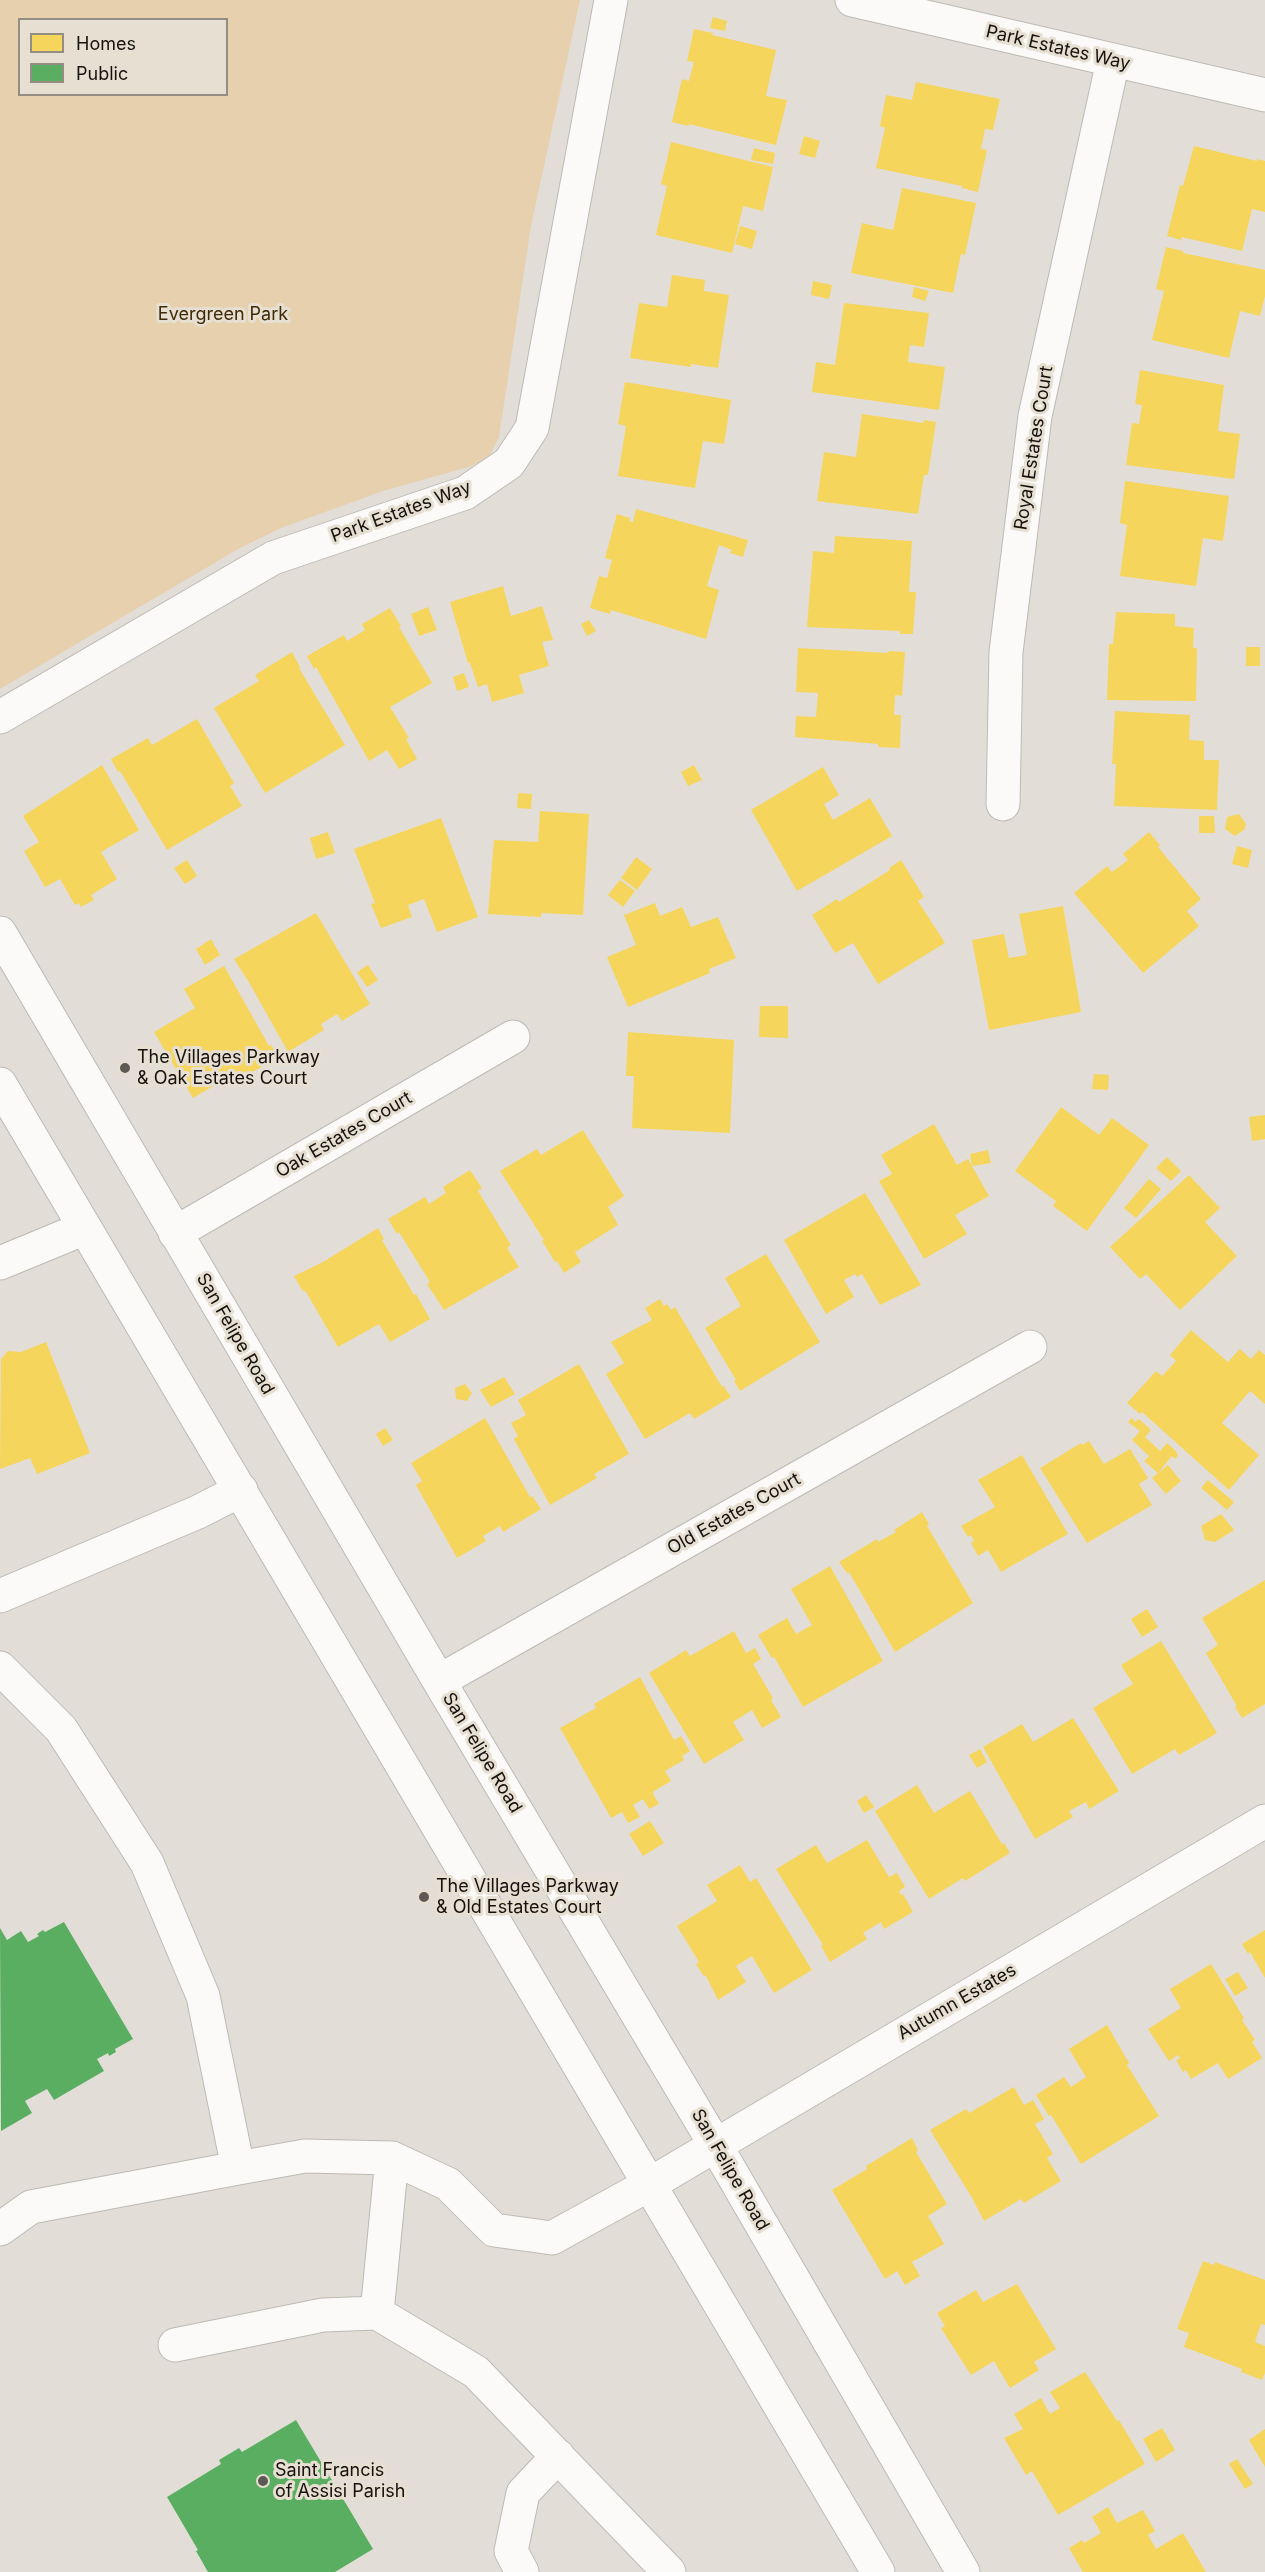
<!DOCTYPE html>
<style>
body{margin:0}
#map{position:relative;width:1265px;height:2572px;overflow:hidden;background:#e2ded7;font-family:Inter,sans-serif}
canvas{display:block}
.legend{position:absolute;left:18px;top:18px;width:210px;height:78px;box-sizing:border-box;background:#e7dfd2;border:2px solid #938d84;margin:0;padding:8px 10px;list-style:none;font-size:18px;color:#15120e}
.legend li{display:flex;align-items:center;gap:12px;height:30px}
.legend b{width:30px;border:2px solid #938d84}
</style>
<div id="map">
<canvas width="1265" height="2572"></canvas>
<ul class="legend">
<li><b style="height:16px;background:#f6d55c"></b>Homes</li>
<li><b style="height:16px;background:#5aae61"></b>Public</li>
</ul>
</div>
<script>
const context = document.querySelector('canvas').getContext('2d');
context.lineJoin = 'round';
function fill(path, color) {
  context.fillStyle = color;
  context.fill(path, 'evenodd');
}
function shape(rows) {
  const path = new Path2D();
  for (const r of rows) {
    path.moveTo(r[0], r[1]);
    for (let i = 2; i < r.length; i += 2) path.lineTo(r[i], r[i + 1]);
  }
  return path;
}
function stroke(path, color, width, dash) {
  context.strokeStyle = color;
  context.lineWidth = width;
  context.lineCap = dash ? 'butt' : 'round';
  context.setLineDash(dash || []);
  context.stroke(path);
}
function label(font, color, halo, rows, align = 'center') {
  context.font = font + ' Inter,sans-serif';
  context.lineWidth = 6;
  context.setLineDash([]);
  context.textBaseline = 'middle';
  context.strokeStyle = halo;
  context.fillStyle = color;
  for (const [text, x, y, turn = 0] of rows) {
    context.save();
    context.translate(x, y);
    context.rotate((+turn || 0) * Math.PI / 180);
    context.textAlign = isNaN(turn) ? turn : align;
    if (halo) context.strokeText(text, 0, 0);
    context.fillText(text, 0, 0);
    context.restore();
  }
}
fill(shape([
 [0,0,580,0,531,226,499,437,490,455,472,466,383,491,281,528,240,548,0,689],
 [20,20,226,20,226,94,20,94]
]), '#e6d0ae');
fill(shape([
 [713,17,727,21,725,31,710,28],
 [694,29,713,33,712,35,776,50,766,96,787,100,776,145,689,124,689,126,672,122,682,79,689,81,694,62,687,61],
 [916,82,1000,99,993,130,985,129,981,149,987,150,978,192,962,188,962,186,876,168,885,128,880,126,886,95,912,100],
 [804,136,820,141,815,158,799,154],
 [671,142,773,167,763,211,743,206,732,253,656,235,667,186,661,184],
 [1194,146,1257,161,1257,159,1265,161,1265,212,1252,209,1242,251,1182,237,1181,240,1167,236,1180,185,1183,186],
 [754,148,775,153,773,164,751,160],
 [902,188,976,203,965,255,961,254,953,293,851,273,862,223,893,230],
 [740,226,757,231,752,249,735,244],
 [1166,247,1183,251,1183,253,1265,270,1265,296,1260,316,1240,311,1229,358,1152,340,1164,291,1156,289],
 [672,275,705,280,704,291,729,295,718,368,691,364,691,367,630,358,639,303,667,307],
 [813,281,832,285,829,299,811,295],
 [914,287,929,291,925,301,912,297],
 [844,303,929,313,924,347,910,345,908,362,945,367,939,410,812,392,816,362,835,365],
 [1140,370,1224,385,1218,431,1240,434,1234,479,1126,465,1132,423,1139,424,1142,405,1135,404],
 [625,382,731,400,724,444,703,441,695,488,618,476,626,426,618,424],
 [862,414,923,423,924,420,936,422,928,475,924,475,918,514,817,501,824,452,856,457],
 [1125,481,1229,496,1223,541,1203,538,1196,586,1120,576,1127,525,1120,523],
 [636,509,748,540,743,557,730,553,732,550,719,545,707,586,719,590,706,639,611,610,610,614,590,608,599,576,607,578,612,560,605,558,617,514,630,518,629,521,633,522],
 [835,536,912,541,909,592,916,592,913,634,900,634,900,631,807,627,813,551,834,553],
 [503,586,511,616,542,606,553,640,542,642,549,666,519,675,524,693,492,702,487,684,478,687,470,663,468,663,450,602],
 [428,607,437,630,419,636,411,614],
 [390,608,401,626,399,627,432,683,390,707,409,738,406,739,417,759,399,769,387,750,369,761,316,667,314,669,307,656,344,635,347,641,365,630,362,624],
 [1116,612,1175,614,1175,626,1194,628,1193,648,1197,648,1196,701,1107,700,1109,644,1113,644],
 [589,620,596,631,587,636,581,624],
 [1246,647,1260,647,1260,666,1246,666],
 [798,648,888,653,889,651,905,652,902,696,895,695,894,715,901,715,900,748,878,747,878,744,795,737,796,716,816,717,818,693,796,692],
 [292,652,300,667,299,668,345,745,265,793,214,708,259,681,255,675],
 [464,673,469,687,457,691,453,677],
 [1115,711,1190,715,1189,740,1204,741,1204,760,1219,760,1217,810,1114,806,1116,764,1112,764],
 [197,719,234,783,230,786,242,806,167,850,120,771,118,772,111,759,148,738,152,745],
 [102,765,139,830,101,852,117,879,91,895,94,900,81,907,79,903,75,905,60,879,45,887,24,851,39,842,23,816],
 [694,765,702,780,688,786,681,772],
 [823,767,839,795,824,804,833,820,870,798,892,836,797,891,751,810],
 [518,793,532,794,531,809,517,808],
 [540,811,589,814,583,915,541,913,541,917,488,914,494,840,538,842],
 [1239,814,1246,824,1245,829,1235,836,1225,829,1227,817],
 [1199,816,1214,816,1215,833,1199,833],
 [441,818,478,917,437,932,424,899,408,905,412,917,381,928,371,904,375,903,354,849],
 [328,832,335,853,316,859,310,838],
 [1149,832,1160,845,1158,847,1201,899,1187,911,1199,926,1143,973,1074,893,1107,866,1112,872,1128,860,1123,854],
 [1237,846,1252,850,1248,868,1232,864],
 [636,857,652,869,637,890,621,878],
 [187,860,197,876,185,884,174,868],
 [901,860,924,897,918,901,945,943,878,984,853,943,835,953,812,915,837,899,839,902,890,870,889,868],
 [620,880,635,891,623,907,608,895],
 [655,903,660,916,682,907,691,927,718,917,736,958,709,969,710,973,628,1007,607,957,636,945,624,915],
 [1063,906,1081,1012,989,1030,972,940,1004,934,1009,958,1027,955,1019,914],
 [316,913,370,1004,342,1021,337,1014,321,1024,324,1030,288,1052,250,984,234,959],
 [211,939,220,955,205,965,196,949],
 [368,965,378,980,367,987,357,972],
 [224,966,269,1046,271,1045,278,1057,241,1079,237,1072,193,1098,154,1032,195,1008,184,989],
 [760,1006,788,1006,788,1038,759,1037],
 [628,1032,734,1040,730,1133,632,1128,634,1076,626,1076],
 [1094,1074,1109,1075,1108,1090,1092,1089],
 [1061,1107,1099,1135,1112,1118,1149,1145,1087,1231,1053,1206,1056,1201,1015,1171],
 [1265,1115,1265,1139,1252,1141,1249,1117],
 [934,1124,957,1165,968,1159,989,1196,955,1215,967,1234,924,1259,879,1181,892,1174,881,1155],
 [583,1130,624,1196,608,1207,618,1225,575,1252,581,1262,564,1273,557,1261,555,1262,542,1241,544,1240,500,1171,537,1149,541,1155],
 [988,1150,991,1163,972,1166,970,1154],
 [1167,1157,1181,1171,1171,1181,1156,1168],
 [470,1170,482,1188,478,1191,511,1245,507,1248,519,1267,444,1310,427,1284,430,1282,399,1232,397,1234,388,1219,425,1197,429,1204,446,1193,443,1187],
 [1189,1175,1220,1208,1205,1222,1237,1256,1180,1310,1146,1274,1140,1279,1110,1247],
 [1149,1179,1161,1189,1136,1218,1124,1208],
 [865,1193,921,1285,880,1305,862,1274,857,1277,855,1274,844,1280,854,1297,826,1314,784,1240],
 [378,1228,384,1239,382,1240,414,1295,416,1294,430,1319,390,1342,379,1324,338,1347,306,1292,302,1290,294,1276,323,1262],
 [766,1254,820,1342,740,1391,734,1381,736,1380,705,1328,741,1306,725,1278],
 [660,1299,664,1306,667,1304,671,1310,675,1307,722,1387,723,1385,731,1397,694,1419,690,1413,645,1439,606,1374,624,1363,611,1342,652,1320,645,1308],
 [1191,1330,1228,1362,1240,1349,1251,1359,1259,1350,1265,1355,1265,1404,1250,1391,1222,1423,1259,1455,1229,1490,1142,1412,1140,1414,1127,1403,1156,1371,1162,1376,1176,1361,1170,1355],
 [46,1342,90,1453,37,1474,30,1458,0,1469,1,1359,8,1351,21,1352],
 [579,1364,629,1454,594,1474,597,1478,550,1505,514,1439,518,1436,511,1423,526,1415,518,1400],
 [504,1377,515,1394,491,1407,480,1390],
 [465,1384,472,1393,467,1401,456,1399,455,1388],
 [485,1418,530,1497,532,1496,541,1509,503,1532,500,1526,483,1536,486,1541,457,1558,416,1485,422,1481,411,1463],
 [1132,1418,1135,1422,1139,1419,1151,1430,1145,1437,1160,1451,1167,1443,1176,1451,1178,1456,1175,1459,1172,1456,1158,1473,1144,1461,1149,1456,1132,1440,1140,1431,1128,1422],
 [385,1428,393,1440,383,1446,376,1434],
 [1089,1441,1104,1464,1130,1449,1148,1478,1139,1484,1152,1505,1087,1543,1040,1468,1081,1443,1082,1445],
 [1022,1455,1068,1534,1001,1572,988,1550,978,1556,971,1543,974,1541,971,1535,968,1537,961,1526,995,1507,978,1480],
 [1168,1465,1181,1481,1166,1494,1152,1478],
 [1208,1480,1234,1502,1227,1510,1201,1488],
 [922,1512,929,1524,927,1526,973,1603,895,1652,849,1572,847,1573,839,1562,877,1539,878,1542,896,1532,894,1530],
 [1221,1514,1234,1530,1215,1542,1205,1540,1201,1526],
 [830,1566,883,1661,803,1707,774,1657,772,1658,758,1635,787,1618,796,1634,812,1625,791,1589],
 [1265,1580,1265,1704,1242,1718,1235,1707,1237,1706,1206,1653,1218,1645,1202,1618],
 [1147,1609,1158,1627,1142,1637,1131,1619],
 [734,1631,746,1653,755,1648,761,1659,753,1664,773,1698,771,1700,781,1717,762,1728,752,1710,733,1722,744,1740,704,1764,649,1673,686,1650,690,1656],
 [1161,1641,1217,1733,1179,1755,1175,1749,1132,1774,1093,1708,1133,1684,1121,1665],
 [640,1677,674,1740,681,1736,690,1751,682,1756,684,1760,665,1771,671,1781,654,1791,653,1794,659,1804,649,1809,643,1799,633,1805,640,1817,628,1823,622,1812,611,1818,560,1728,596,1708,594,1704],
 [1073,1718,1119,1791,1089,1809,1086,1802,1069,1811,1073,1817,1035,1839,983,1747,1022,1724,1033,1742],
 [980,1749,987,1762,977,1768,969,1755],
 [917,1785,934,1813,970,1791,1002,1844,1004,1843,1010,1853,965,1881,963,1878,929,1899,875,1811],
 [866,1795,874,1807,864,1813,857,1801],
 [650,1821,664,1843,643,1856,629,1834],
 [867,1840,889,1877,897,1873,905,1887,899,1891,901,1895,903,1894,913,1912,884,1929,881,1922,863,1933,867,1939,830,1962,821,1946,823,1945,776,1869,816,1845,827,1863],
 [740,1865,750,1882,756,1878,812,1970,774,1993,752,1956,736,1966,746,1982,718,2000,706,1976,703,1975,696,1964,699,1962,677,1926,717,1901,707,1885],
 [1265,1930,1265,1978,1250,1952,1248,1954,1242,1944],
 [1211,1964,1244,2018,1242,2020,1255,2040,1252,2042,1262,2058,1228,2079,1218,2063,1191,2079,1186,2070,1183,2072,1176,2060,1180,2058,1178,2055,1169,2061,1148,2029,1181,2008,1170,1989],
 [1238,1972,1248,1988,1235,1996,1225,1979],
 [1107,2025,1129,2063,1127,2065,1159,2116,1081,2164,1051,2115,1049,2116,1036,2095,1064,2077,1071,2087,1086,2077,1069,2049],
 [1014,2087,1024,2105,1033,2100,1044,2119,1035,2124,1053,2154,1047,2158,1061,2181,1024,2203,1021,2199,984,2221,971,2196,930,2130,966,2109,969,2113],
 [912,2138,918,2150,916,2152,947,2204,928,2216,944,2244,912,2262,920,2276,905,2285,897,2271,885,2279,832,2190,867,2169,866,2166],
 [1203,2261,1214,2265,1215,2262,1265,2280,1265,2325,1261,2324,1255,2342,1265,2346,1265,2373,1262,2380,1241,2372,1242,2369,1184,2347,1189,2333,1177,2329],
 [1017,2284,1056,2349,1034,2362,1039,2370,1010,2388,994,2361,971,2375,941,2328,945,2326,937,2313,976,2290,983,2302],
 [1085,2372,1117,2421,1119,2420,1145,2464,1058,2515,1032,2471,1026,2475,1004,2438,1023,2429,1014,2414,1041,2398,1050,2414,1060,2408,1050,2392],
 [1162,2428,1175,2450,1156,2462,1143,2439],
 [1265,2429,1265,2467,1249,2440],
 [1237,2459,1253,2484,1245,2489,1229,2464],
 [1108,2507,1117,2523,1143,2510,1155,2531,1148,2535,1156,2549,1183,2533,1206,2572,1083,2572,1069,2548,1082,2540,1084,2543,1101,2533,1092,2517]
]), '#f6d55c');
fill(shape([
 [64,1922,133,2039,115,2049,116,2052,109,2056,108,2053,97,2059,104,2071,54,2100,47,2089,25,2101,32,2113,1,2131,0,1928,7,1940,21,1931,28,1942,39,1936,37,1934,43,1930,45,1932],
 [296,2420,373,2549,335,2572,208,2572,196,2551,198,2550,167,2497,221,2464,219,2460,239,2448,242,2452]
]), '#5aae61');
const minor = shape([
 [852,0,1265,95],
 [0,717,273,558,465,493,509,463,532,428,611,0],
 [1003,804,1006,652,1035,416,1113,61],
 [0,933,439,1681,716,2146,963,2572],
 [0,1084,878,2572],
 [175,1233,513,1037],
 [0,1263,85,1228],
 [0,1596,198,1512,241,1490],
 [0,1668,61,1729,147,1863,203,1996,238,2168],
 [439,1681,1030,1347],
 [0,2229,31,2207,238,2168,305,2156,392,2158,448,2184,494,2230,552,2238,650,2184,1265,1821],
 [377,2313,392,2158],
 [175,2345,323,2315,377,2313,476,2372,669,2572],
 [522,2572,511,2551,523,2493,558,2456]
]);
stroke(minor, '#bdbab4', 35);
stroke(minor, '#fbfaf9', 33);
for (const [x, y, r, color] of [
 [125,1068,6,"#5d5954"],
 [424,1897,6,"#5d5954"],
 [263,2481,6,"#5d5954"]
]) {
  const dot = new Path2D();
  dot.arc(x, y, r, 0, 2 * Math.PI);
  context.fillStyle = color;
  context.fill(dot);
  stroke(dot, '#e7dfd2', 2);
}
label('18px', '#15120e', '#e7dfd2', [
 ["Park Estates Way",1058,48,13],
 ["Royal Estates Court",1034,448,-81],
 ["Park Estates Way",401,512,-20],
 ["Oak Estates Court",344,1135,-30],
 ["San Felipe Road",235,1334,60],
 ["Old Estates Court",734,1514,-29],
 ["San Felipe Road",482,1753,59],
 ["Autumn Estates",957,2002,-30],
 ["San Felipe Road",730,2170,60]
]);
label('18px', '#3f2b05', '#e7dfd2', [
 ["Evergreen Park",223,315]
]);
label('18px', '#15120e', '#e7dfd2', [
 ["The Villages Parkway",137,1058],
 ["& Oak Estates Court",137,1079],
 ["The Villages Parkway",436,1887],
 ["& Old Estates Court",436,1908],
 ["Saint Francis",275,2471],
 ["of Assisi Parish",275,2492]
], 'left');
</script>
